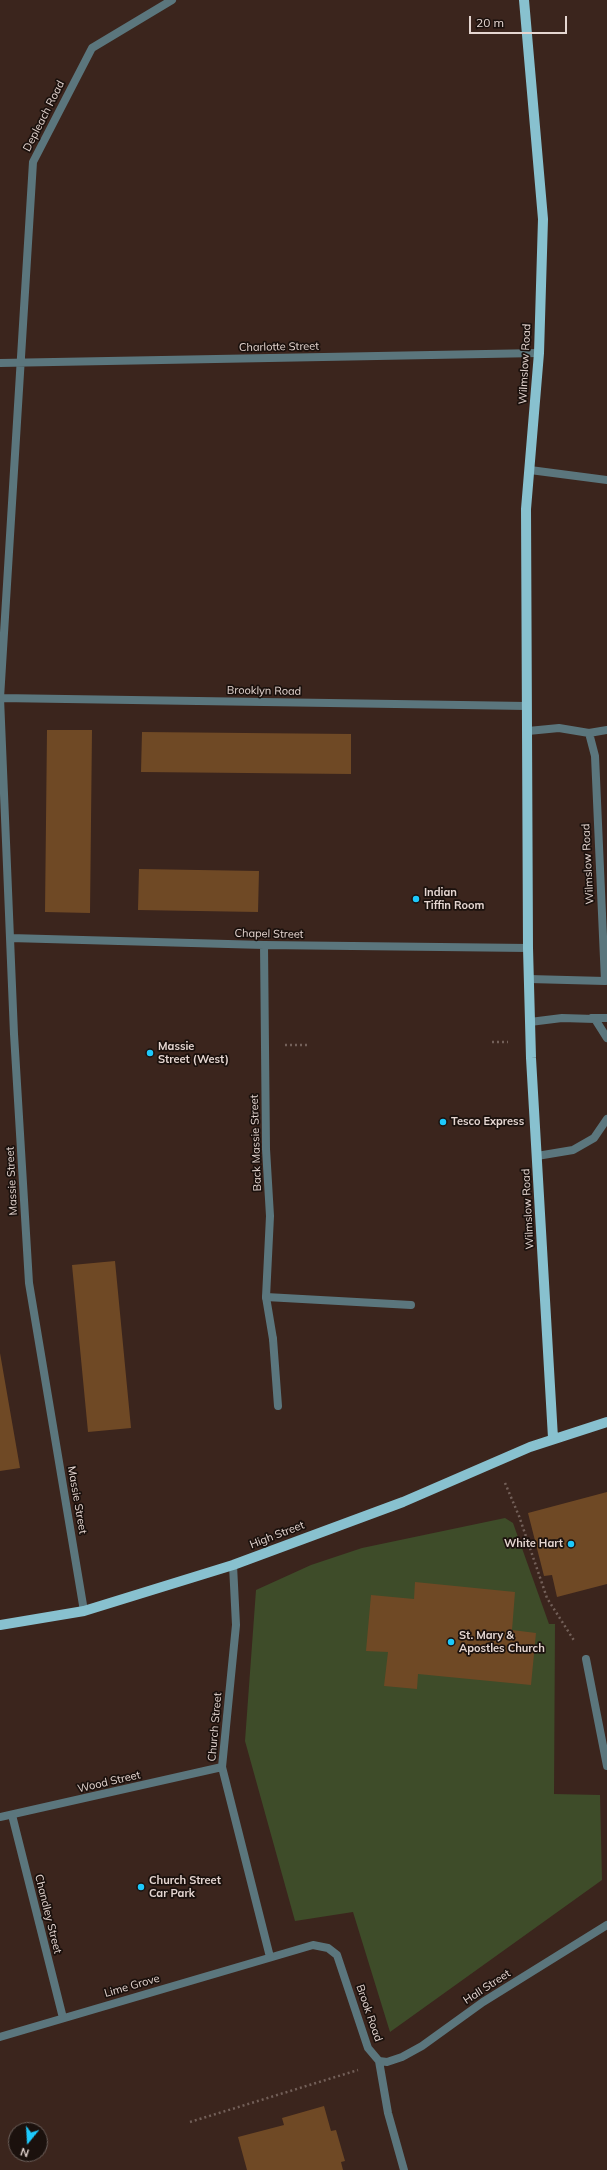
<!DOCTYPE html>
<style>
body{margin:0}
#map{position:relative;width:607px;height:2170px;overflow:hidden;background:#3b251d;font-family:Mulish,sans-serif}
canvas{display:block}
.north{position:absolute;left:8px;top:2122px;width:40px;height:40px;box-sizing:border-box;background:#1b110d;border:1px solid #6c605b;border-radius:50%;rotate:198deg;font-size:11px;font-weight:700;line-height:16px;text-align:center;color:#e5d6d1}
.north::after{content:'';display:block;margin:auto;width:14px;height:18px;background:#1dc9fc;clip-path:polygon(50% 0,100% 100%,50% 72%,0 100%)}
.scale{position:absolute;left:469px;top:16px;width:98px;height:18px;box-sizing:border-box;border:2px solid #e5d6d1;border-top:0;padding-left:5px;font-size:12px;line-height:14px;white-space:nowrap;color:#e5d6d1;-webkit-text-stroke:3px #1b110d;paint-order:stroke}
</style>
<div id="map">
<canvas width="607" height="2170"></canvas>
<div class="north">N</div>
<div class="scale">20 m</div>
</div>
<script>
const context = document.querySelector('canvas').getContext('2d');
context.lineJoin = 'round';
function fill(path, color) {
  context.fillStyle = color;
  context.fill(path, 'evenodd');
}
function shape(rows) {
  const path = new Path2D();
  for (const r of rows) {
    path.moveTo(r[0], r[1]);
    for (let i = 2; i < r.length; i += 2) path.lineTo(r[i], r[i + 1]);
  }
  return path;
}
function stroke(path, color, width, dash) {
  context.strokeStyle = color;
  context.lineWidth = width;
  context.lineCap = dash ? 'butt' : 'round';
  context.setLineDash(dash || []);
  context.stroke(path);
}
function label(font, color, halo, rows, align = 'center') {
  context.font = font + ' Mulish,sans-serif';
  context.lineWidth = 3.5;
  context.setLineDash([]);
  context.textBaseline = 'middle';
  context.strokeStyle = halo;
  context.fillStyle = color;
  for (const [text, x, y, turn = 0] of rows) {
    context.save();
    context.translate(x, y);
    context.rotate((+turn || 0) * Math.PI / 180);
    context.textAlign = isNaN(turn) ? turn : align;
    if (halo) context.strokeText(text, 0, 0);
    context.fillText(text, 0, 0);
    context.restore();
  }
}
fill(shape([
 [505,1518,513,1523,549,1624,555,1624,554,1794,600,1795,602,1880,390,2032,353,1912,295,1921,245,1741,256,1590,311,1565,362,1548]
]), '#3e4c29');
fill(shape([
 [47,730,92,730,90,913,45,912],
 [142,732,351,734,351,774,141,772],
 [139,869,259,871,258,912,138,910],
 [115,1261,131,1428,88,1432,72,1265],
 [0,1353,20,1468,0,1471],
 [607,1492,607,1584,557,1597,552,1575,544,1576,528,1513],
 [415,1582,515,1592,512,1630,536,1633,531,1685,418,1674,417,1689,384,1686,388,1652,366,1651,371,1595,414,1599],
 [324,2106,331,2131,336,2130,345,2161,341,2162,343,2170,247,2170,238,2137,284,2125,282,2118]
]), '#6f4925');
stroke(shape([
 [492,1042,508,1042],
 [285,1045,307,1045],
 [505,1483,519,1516,547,1598,575,1642],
 [190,2122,358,2070]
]), '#736059', 2.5, [2, 3]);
stroke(shape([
 [528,731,559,728,589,733,595,756,605,981,529,979],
 [589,733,607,730],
 [592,1018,607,1018],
 [530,1022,562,1018,595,1019,607,1038],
 [537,1156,573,1150,594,1138,607,1119],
 [266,1297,411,1305],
 [273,1339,278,1406],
 [586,1659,607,1766]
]), '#5b767d', 8);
stroke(shape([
 [0,363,539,353],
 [530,470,607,480],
 [0,698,527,706],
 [10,938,264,945,528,948],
 [264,945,266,1149,270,1216,266,1297,273,1339],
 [233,1565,236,1625,222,1767,270,1957],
 [84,1611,29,1283,14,1034,0,698,33,162,92,48,172,0],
 [12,1815,63,2018],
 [0,1817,222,1767],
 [0,2037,313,1945,328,1948,337,1955,368,2048,379,2061,388,2113,404,2170],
 [379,2061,387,2062,402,2057,422,2046,483,2002,607,1925]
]), '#5b767d', 8);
stroke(shape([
 [524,0,543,219,539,353,526,509,528,948,531,1058,553,1438],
 [0,1625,84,1611,233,1565,403,1502,530,1447,607,1422]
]), '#88c1cf', 10);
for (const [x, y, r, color] of [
 [416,899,4,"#1dc9fc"],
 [150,1053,4,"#1dc9fc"],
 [443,1122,4,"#1dc9fc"],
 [571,1544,4,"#1dc9fc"],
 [451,1642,4,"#1dc9fc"],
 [141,1887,4,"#1dc9fc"]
]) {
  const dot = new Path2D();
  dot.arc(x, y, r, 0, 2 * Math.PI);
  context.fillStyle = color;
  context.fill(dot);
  stroke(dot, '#1b110d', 1.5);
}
label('11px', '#e5d6d1', '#1b110d', [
 ["Depleach Road",44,116,-63],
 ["Charlotte Street",279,347,-1],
 ["Wilmslow Road",525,364,-87],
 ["Brooklyn Road",264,691,1],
 ["Wilmslow Road",588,864,-93],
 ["Chapel Street",269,934,1],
 ["Back Massie Street",256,1143,-92],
 ["Massie Street",12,1181,-93],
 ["Wilmslow Road",528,1209,-93],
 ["Massie Street",77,1500,80],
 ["High Street",277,1535,-21],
 ["Church Street",215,1727,-85],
 ["Wood Street",109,1782,-13],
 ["Chandley Street",48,1914,76],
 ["Lime Grove",132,1986,-16],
 ["Hall Street",487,1987,-33],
 ["Brook Road",369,2013,71]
]);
label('bold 11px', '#e5d6d1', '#1b110d', [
 ["Indian",424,893],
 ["Tiffin Room",424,906],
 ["Massie",158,1047],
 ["Street (West)",158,1060],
 ["Tesco Express",451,1122],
 ["White Hart",563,1544,"right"],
 ["St. Mary &",459,1636],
 ["Apostles Church",459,1649],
 ["Church Street",149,1881],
 ["Car Park",149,1894]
], 'left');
</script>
